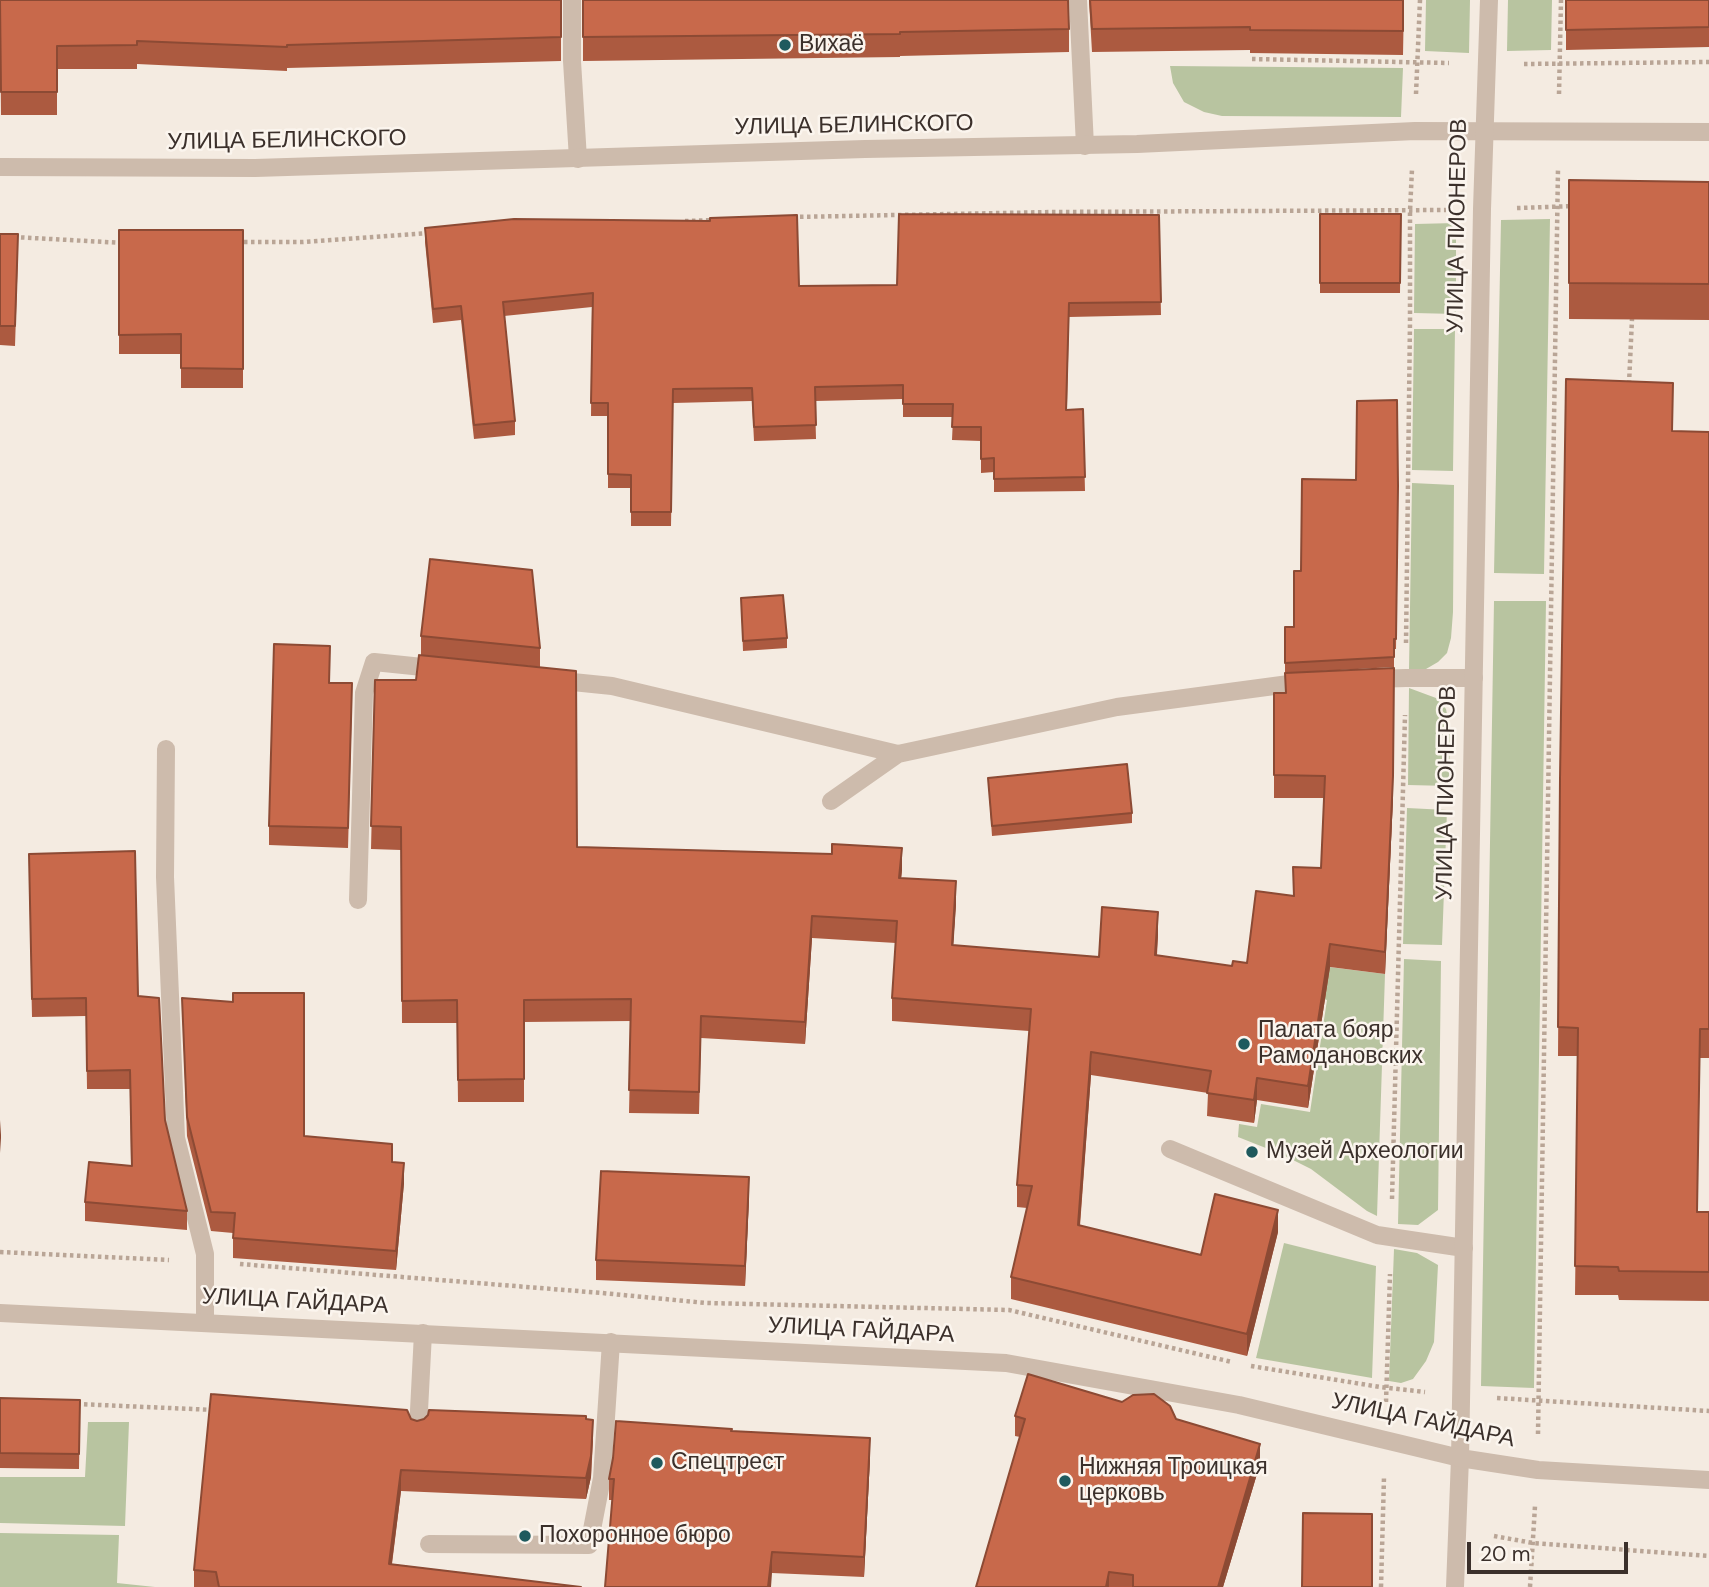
<!DOCTYPE html>
<meta charset="utf-8">
<style>
body{margin:0}
#map{position:relative;width:1709px;height:1587px;overflow:hidden;background:#f4ebe1;font-family:"DM Sans",sans-serif}
canvas{display:block}
.scale{position:absolute;left:1467px;top:1542px;width:161px;height:32px;box-sizing:border-box;border:4px solid #3b302b;border-top:0;padding-left:9px;font-size:21px;line-height:24px;white-space:nowrap;color:#3b302b;-webkit-text-stroke:5px #fbf5ee;paint-order:stroke}
</style>
<div id="map">
<canvas width="1709" height="1587"></canvas>
<div class="scale">20 m</div>
</div>
<script>
const context = document.querySelector('canvas').getContext('2d');
context.lineJoin = 'round';
function fill(path, color) {
  context.fillStyle = color;
  context.fill(path, 'evenodd');
}
function shape(rows) {
  const path = new Path2D();
  for (const r of rows) {
    path.moveTo(r[0], r[1]);
    for (let i = 2; i < r.length; i += 2) path.lineTo(r[i], r[i + 1]);
  }
  return path;
}
function stroke(path, color, width, dash) {
  context.strokeStyle = color;
  context.lineWidth = width;
  context.lineCap = dash ? 'butt' : 'round';
  context.setLineDash(dash || []);
  context.stroke(path);
}
function label(font, color, halo, rows, align = 'center') {
  context.font = font + ' "DM Sans",sans-serif';
  context.lineWidth = 5;
  context.setLineDash([]);
  context.textBaseline = 'middle';
  context.strokeStyle = halo;
  context.fillStyle = color;
  for (const [text, x, y, turn = 0] of rows) {
    context.save();
    context.translate(x, y);
    context.rotate((+turn || 0) * Math.PI / 180);
    context.textAlign = isNaN(turn) ? turn : align;
    if (halo) context.strokeText(text, 0, 0);
    context.fillText(text, 0, 0);
    context.restore();
  }
}
fill(shape([
 [1426,0,1470,0,1469,53,1425,51],
 [1508,0,1552,0,1551,50,1507,51],
 [1170,66,1403,68,1401,117,1222,116,1204,112,1184,102,1173,83],
 [1550,219,1544,574,1494,573,1501,220],
 [1456,223,1456,314,1414,313,1415,224],
 [1414,329,1455,329,1453,471,1412,470],
 [1412,483,1454,485,1453,612,1451,638,1447,653,1438,662,1426,669,1409,670],
 [1494,601,1546,601,1534,1388,1481,1386],
 [1409,688,1436,698,1446,709,1450,730,1449,786,1408,785],
 [1407,808,1447,810,1442,945,1403,944],
 [1404,959,1441,961,1438,1210,1418,1225,1398,1224],
 [1321,966,1385,974,1377,1216,1367,1211,1311,1169,1281,1154,1238,1137,1239,1124,1257,1127,1261,1104,1310,1112,1327,1000,1317,997],
 [1284,1243,1376,1266,1372,1378,1256,1358],
 [1394,1249,1417,1253,1438,1265,1434,1342,1426,1361,1413,1379,1401,1383,1389,1381],
 [88,1422,129,1422,125,1526,0,1523,0,1477,85,1477],
 [0,1533,119,1535,117,1583,155,1587,0,1587]
]), '#b8c4a0');
stroke(shape([
 [1252,59,1449,63],
 [1524,64,1709,62],
 [1416,94,1420,0],
 [1559,94,1561,0],
 [1517,208,1575,206],
 [793,217,1054,212,1446,210],
 [685,221,714,220],
 [14,237,124,243],
 [237,242,303,242,428,233],
 [1629,384,1632,319],
 [1406,643,1410,321,1410,211,1412,169],
 [1392,1199,1405,715],
 [0,1252,169,1260],
 [240,1264,602,1293,706,1303,1009,1310,1232,1362],
 [1251,1366,1380,1387,1425,1392],
 [1497,1398,1709,1411],
 [1386,1402,1390,1274],
 [77,1404,215,1410],
 [1538,1434,1558,169],
 [1494,1536,1533,1543,1709,1556],
 [1381,1587,1384,1477],
 [1530,1587,1535,1506]
]), '#b9a596', 4.5, [3.5, 3.5]);
stroke(shape([
 [572,0,572,61,578,159],
 [1078,0,1085,146],
 [1373,679,1406,678,1474,678],
 [553,680,612,686,898,754],
 [166,749,165,877,176,1138,205,1254,205,1322],
 [831,801,898,754,1117,707,1289,684,1310,683],
 [358,900,364,693,374,662,442,669],
 [1170,1149,1377,1235,1464,1248],
 [418,1430,423,1333],
 [429,1544,589,1545,602,1478,611,1342]
]), '#cdbbac', 18);
stroke(shape([
 [0,167,255,168,865,149,1137,144,1415,131,1709,132],
 [1455,1587,1460,1458]
]), '#cdbbac', 18);
stroke(shape([
 [0,1313,1006,1363,1239,1405,1460,1458,1538,1470,1709,1480],
 [1460,1458,1482,209,1489,0]
]), '#cdbbac', 18);
fill(shape([
 [0,0,561,0,561,61,287,68,287,71,137,64,137,69,57,69,57,115,1,115],
 [583,0,1069,29,1069,52,900,56,900,57,583,61],
 [1089,0,1404,0,1403,55,1250,53,1250,50,1092,52],
 [1566,0,1709,0,1709,47,1566,50],
 [1569,180,1709,182,1709,320,1569,319],
 [1320,214,1401,214,1400,293,1320,293],
 [1159,215,1161,315,1069,317,1067,409,1083,409,1085,491,994,492,994,472,981,473,981,441,952,440,953,417,903,417,903,399,815,401,816,439,754,441,752,401,673,403,671,526,631,526,631,488,608,488,608,416,591,416,592,307,504,316,515,421,515,435,474,439,461,320,433,323,425,242,425,228,799,286,897,285],
 [119,230,243,230,243,388,181,388,181,354,119,354],
 [0,234,18,254,15,346,0,345],
 [1673,411,1673,431,1709,432,1709,1058,1700,1058,1697,1212,1709,1212,1709,1301,1619,1300,1618,1295,1575,1295,1578,1056,1558,1056,1560,779],
 [1398,496,1396,649,1394,649,1394,667,1285,673,1285,627,1294,627,1301,571],
 [741,598,787,638,787,648,743,651],
 [421,636,540,648,540,667,421,655],
 [375,680,577,847,902,870,901,878,956,904,953,945,1099,957,1158,935,1157,955,1232,966,1247,963,1293,896,1321,868,1324,798,1274,798,1274,693,1393,798,1385,974,1330,967,1308,1108,1257,1100,1254,1123,1207,1116,1208,1093,1091,1075,1080,1226,1201,1255,1278,1232,1247,1356,1011,1299,1011,1277,1027,1208,1017,1207,1017,1185,1029,1031,892,1021,892,998,896,943,812,938,805,1044,701,1038,699,1114,629,1113,631,1021,524,1022,524,1102,458,1102,457,1023,402,1023,401,850,371,849],
 [330,683,352,703,348,848,269,845,269,826],
 [988,778,1132,813,1132,823,992,836],
 [29,872,138,996,165,1120,187,1211,187,1230,85,1221,85,1202,131,1166,130,1089,87,1089,86,1016,32,1017],
 [182,998,304,1136,392,1162,404,1183,396,1270,233,1258,233,1233,211,1231,187,1136],
 [749,1197,745,1286,596,1280,596,1260],
 [0,1398,80,1400,79,1469,0,1468],
 [1015,1416,1176,1419,1260,1464,1223,1587,976,1587,1020,1437,1015,1436],
 [411,1419,417,1421,586,1419,593,1441,591,1477,586,1499,401,1491,392,1564,581,1587,194,1587,194,1570],
 [732,1431,870,1458,864,1577,772,1573,612,1500,609,1500,609,1479]
]), '#ac5a40');
fill(shape([
 [1394,668,1393,798,1385,974,1385,952],
 [902,848,902,870,899,900,899,878],
 [956,881,956,904,952,968,952,945],
 [1158,912,1158,935,1155,977,1155,955],
 [812,916,812,938,805,1044,805,1022],
 [1330,944,1330,967,1308,1108,1308,1086],
 [1091,1052,1091,1075,1078,1248,1078,1225],
 [1257,1078,1257,1100,1254,1123,1254,1100],
 [1,1120,1,1138,0,1153,0,1135],
 [404,1163,404,1183,396,1270,396,1251],
 [749,1177,749,1197,745,1286,745,1266],
 [1278,1210,1278,1232,1247,1356,1247,1334],
 [593,1420,591,1477,586,1499,586,1478],
 [870,1438,870,1458,864,1577,864,1557],
 [1260,1444,1260,1464,1223,1587,1218,1587],
 [401,1470,401,1491,389,1585,389,1564],
 [772,1552,772,1573,771,1587,768,1587],
 [1109,1572,1109,1587,1106,1587]
]), '#8c4a34');
const building = shape([
 [0,0,561,0,561,37,287,45,287,47,137,41,137,45,57,46,57,92,1,92,0,0],
 [583,0,1068,0,1069,29,900,32,900,34,583,37,583,0],
 [1090,0,1403,0,1403,31,1250,30,1250,27,1092,29,1090,0],
 [1566,0,1709,0,1709,27,1566,30,1566,0],
 [1569,180,1709,182,1709,284,1569,283,1569,180],
 [899,214,1159,215,1161,302,1069,303,1066,410,1083,409,1085,477,994,479,994,458,981,459,981,427,952,427,953,404,903,404,903,385,815,387,816,425,754,427,752,388,673,389,671,512,631,512,631,475,608,474,608,403,591,403,593,293,503,302,515,421,474,425,461,306,433,309,425,228,514,219,710,221,710,218,797,215,799,286,897,285,899,214],
 [1320,214,1401,214,1400,283,1320,283,1320,214],
 [119,230,243,230,243,369,181,368,181,334,119,335,119,230],
 [0,234,18,234,15,326,0,326,0,234],
 [1566,379,1673,383,1672,431,1709,432,1709,1029,1700,1029,1697,1212,1709,1212,1709,1272,1619,1271,1618,1267,1575,1266,1578,1028,1558,1027,1560,779,1566,379],
 [1397,400,1398,486,1396,639,1394,639,1394,657,1285,663,1285,627,1294,627,1294,571,1301,571,1302,479,1356,480,1357,401,1397,400],
 [430,559,532,570,540,648,421,636,430,559],
 [783,595,787,638,743,641,741,598,783,595],
 [274,644,330,646,329,683,352,683,348,828,269,826,274,644],
 [419,655,576,671,577,847,832,854,832,844,902,848,899,878,956,881,952,945,1099,957,1102,907,1158,912,1155,955,1232,966,1233,961,1247,963,1256,891,1294,896,1293,867,1321,868,1325,776,1274,775,1274,693,1286,693,1285,673,1394,668,1393,776,1385,952,1330,944,1308,1086,1257,1078,1254,1100,1207,1093,1211,1071,1091,1052,1078,1225,1201,1255,1215,1194,1278,1210,1247,1334,1011,1277,1032,1186,1017,1185,1031,1009,892,998,897,921,812,916,805,1022,701,1016,699,1092,629,1090,631,999,524,1000,524,1079,458,1080,457,1000,402,1001,401,827,371,826,375,680,416,680,419,655],
 [1127,764,1132,813,992,826,988,778,1127,764],
 [135,851,138,996,159,998,165,1120,187,1211,85,1202,89,1162,132,1166,130,1070,87,1071,86,998,32,999,29,854,135,851],
 [233,993,304,993,304,1136,392,1144,392,1162,404,1163,396,1251,233,1238,235,1213,211,1212,187,1117,182,998,233,1002,233,993],
 [601,1171,749,1177,745,1266,596,1260,601,1171],
 [1028,1374,1122,1402,1133,1395,1154,1394,1170,1406,1176,1419,1260,1444,1218,1587,1133,1587,1133,1575,1109,1572,1106,1587,976,1587,1025,1419,1015,1416,1028,1374],
 [211,1394,407,1410,411,1419,417,1421,424,1419,428,1415,429,1410,586,1416,586,1419,593,1420,591,1456,586,1478,401,1470,389,1564,581,1587,219,1587,216,1572,194,1570,211,1394],
 [0,1398,80,1400,79,1454,0,1453,0,1398],
 [616,1421,732,1429,731,1431,870,1438,864,1557,772,1552,768,1587,605,1587,614,1479,609,1479,613,1458,616,1421],
 [1303,1513,1372,1514,1372,1587,1302,1587,1303,1513]
]);
fill(building, '#c8694b');
stroke(building, '#8c4a34', 2);
for (const [x, y, r, color] of [
 [785,45,7,"#1f5a5e"],
 [1244,1044,7,"#1f5a5e"],
 [1252,1152,7,"#1f5a5e"],
 [657,1463,7,"#1f5a5e"],
 [1065,1481,7,"#1f5a5e"],
 [525,1536,7,"#1f5a5e"]
]) {
  const dot = new Path2D();
  dot.arc(x, y, r, 0, 2 * Math.PI);
  context.fillStyle = color;
  context.fill(dot);
  stroke(dot, '#fbf5ee', 2.5);
}
label('23px', '#3b302b', '#fbf5ee', [
 ["Вихаё",799,45],
 ["Палата бояр",1258,1031],
 ["Рамодановских",1258,1057],
 ["Музей Археологии",1266,1152],
 ["Спецтрест",671,1463],
 ["Нижняя Троицкая",1079,1468],
 ["церковь",1079,1494],
 ["Похоронное бюро",539,1536]
], 'left');
label('23px', '#3b302b', '#fbf5ee', [
 ["УЛИЦА БЕЛИНСКОГО",854,126,-1],
 ["УЛИЦА БЕЛИНСКОГО",287,141,-1],
 ["УЛИЦА ПИОНЕРОВ",1458,226,-89],
 ["УЛИЦА ПИОНЕРОВ",1447,793,-89],
 ["УЛИЦА ГАЙДАРА",295,1302,3],
 ["УЛИЦА ГАЙДАРА",861,1331,3],
 ["УЛИЦА ГАЙДАРА",1423,1421,12]
]);
</script>
